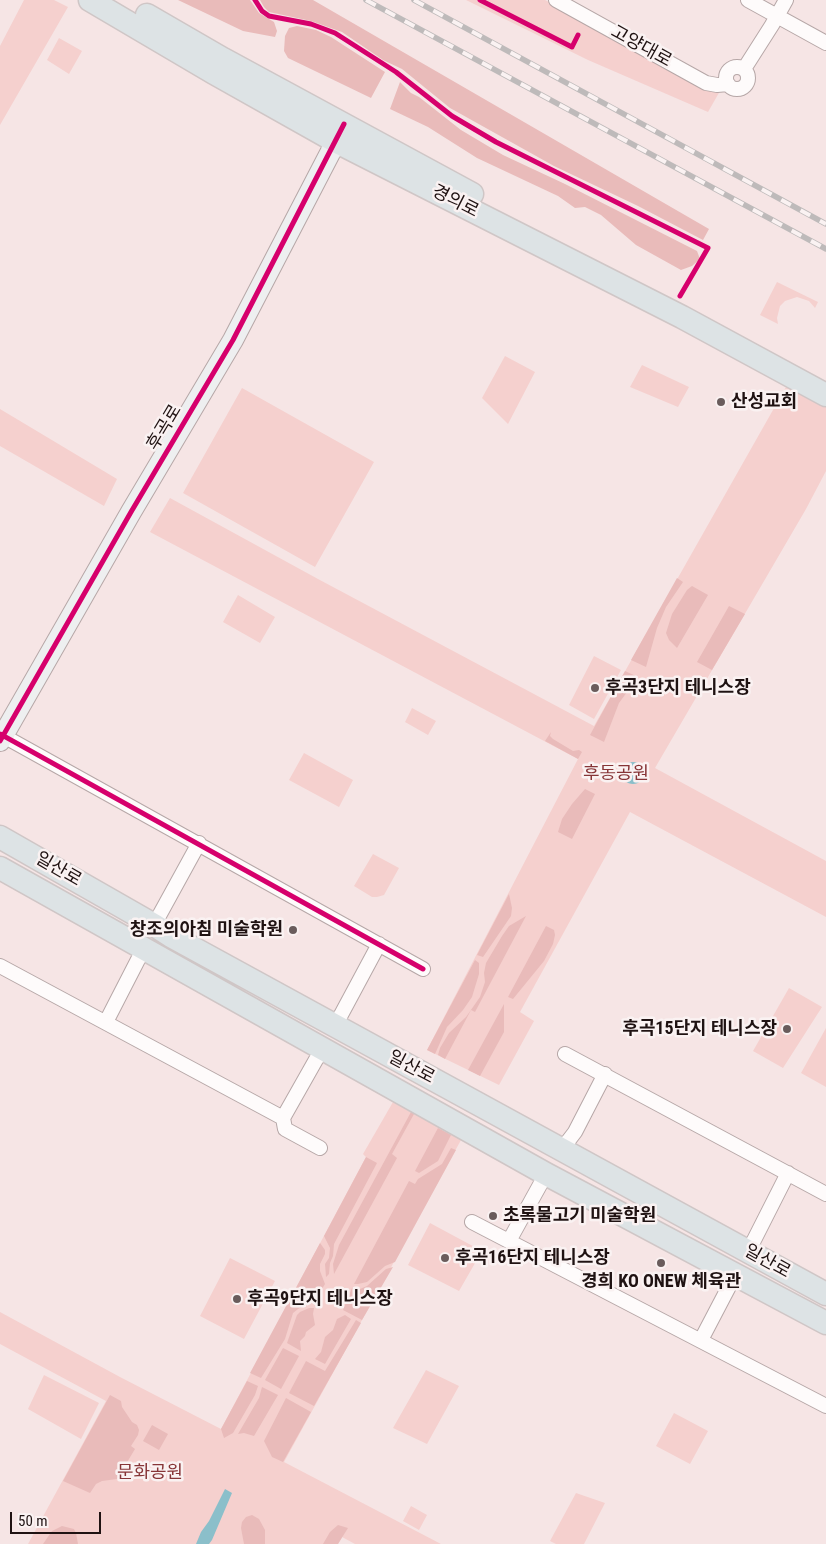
<!DOCTYPE html>
<meta charset="utf-8">
<style>
body{margin:0}
#map{position:relative;width:826px;height:1544px;overflow:hidden;background:#f6e5e5;font-family:"Roboto Condensed",sans-serif}
canvas{display:block}
.scale{position:absolute;left:10px;top:1512px;width:91px;height:22px;box-sizing:border-box;border:2px solid #1f1212;border-top:0;padding-left:6px;font-size:15px;line-height:18px;white-space:nowrap;color:#1f1212;-webkit-text-stroke:4px #faf2f2;paint-order:stroke}
</style>
<div id="map">
<canvas width="826" height="1544"></canvas>
<div class="scale">50 m</div>
</div>
<script>
const context = document.querySelector('canvas').getContext('2d');
context.lineJoin = 'round';
function fill(path, color) {
  context.fillStyle = color;
  context.fill(path, 'evenodd');
}
function shape(rows) {
  const path = new Path2D();
  for (const r of rows) {
    if (r.length === 3) {
      path.moveTo(r[0] + r[2], r[1]);
      path.arc(r[0], r[1], r[2], 0, 2 * Math.PI);
      continue;
    }
    path.moveTo(r[0], r[1]);
    for (let i = 2; i < r.length; i += 2) path.lineTo(r[i], r[i + 1]);
  }
  return path;
}
function stroke(path, color, width, dash) {
  context.strokeStyle = color;
  context.lineWidth = width;
  context.lineCap = dash ? 'butt' : 'round';
  context.setLineDash(dash || []);
  context.stroke(path);
}
function label(font, color, halo, rows, align = 'center') {
  context.font = font + ' "Roboto Condensed","Noto Sans KR",sans-serif';
  context.lineWidth = 5;
  context.setLineDash([]);
  context.textBaseline = 'middle';
  context.strokeStyle = halo;
  context.fillStyle = color;
  for (const [text, x, y, turn = 0] of rows) {
    context.save();
    context.translate(x, y);
    context.rotate((+turn || 0) * Math.PI / 180);
    context.textAlign = isNaN(turn) ? turn : align;
    if (halo) context.strokeText(text, 0, 0);
    context.fillText(text, 0, 0);
    context.restore();
  }
}
fill(shape([
 [24,0,54,0,68,7,0,125,0,46],
 [466,0,545,0,704,85,720,91,708,112,588,60],
 [59,38,82,51,69,74,47,60],
 [777,282,818,302,815,308,809,301,797,297,785,301,780,306,777,318,778,324,760,315],
 [505,356,535,372,508,424,482,398],
 [642,365,689,387,678,407,630,387],
 [786,387,826,407,826,471,806,509,655,768,826,861,826,917,630,812,520,1012,534,1021,499,1085,427,1050,578,759,150,532,170,498,318,579,594,726],
 [242,388,374,462,315,567,183,493],
 [0,409,117,479,104,506,0,446],
 [238,595,275,617,260,643,223,622],
 [594,656,621,670,594,719,569,705],
 [412,708,436,721,428,735,405,722],
 [304,753,353,780,339,807,289,780],
 [373,854,399,868,384,895,377,897,372,897,354,886],
 [789,988,822,1007,783,1068,753,1051],
 [826,1028,826,1087,801,1073],
 [393,1102,461,1140,284,1462,441,1544,355,1544,342,1537,338,1544,28,1544,106,1401,0,1344,0,1312,120,1377,221,1429,366,1157,363,1154],
 [430,1223,482,1251,459,1291,408,1265],
 [230,1258,275,1281,244,1339,200,1316],
 [426,1370,459,1386,427,1444,393,1428],
 [44,1375,99,1403,81,1439,28,1409],
 [674,1413,708,1431,690,1464,656,1446],
 [576,1493,605,1503,584,1544,556,1544,550,1541],
 [411,1506,427,1515,419,1530,403,1521]
]), '#f5d0ce');
fill(shape([
 [178,0,250,0,259,13,274,22,277,31,275,37,243,31],
 [260,0,313,0,709,229,703,240,638,206,554,166,450,108,402,69,383,60,342,32,311,21,269,12,264,7],
 [297,26,316,30,331,37,385,72,371,98,288,58,284,51,285,36,289,28],
 [400,82,411,93,419,97,461,130,503,155,565,184,697,251,700,259,692,266,681,270,636,245,601,215,585,207,575,208,558,196,477,158,428,127,390,109],
 [677,578,683,582,666,607,657,628,646,667,631,660],
 [692,586,708,595,677,648,669,640,666,633,672,614,687,590],
 [729,606,745,614,712,670,697,662],
 [625,671,638,677,619,703,604,742,590,735],
 [551,732,550,736,553,739,573,751,579,750,582,752,578,759,545,741],
 [585,789,595,794,572,839,558,832,562,819,572,804],
 [509,894,512,908,511,916,483,957,477,955],
 [526,916,475,1012,471,1010,445,1059,438,1055,440,1048,449,1033,466,1017,480,997,485,982,484,973,486,963,502,936,509,926],
 [546,926,554,930,555,935,553,944,544,961,513,999,508,997],
 [475,960,479,963,479,974,472,997,463,1010,447,1027,435,1054,427,1050],
 [504,1004,504,1032,480,1076,468,1070],
 [411,1112,414,1114,392,1154,397,1158,334,1274,333,1264,339,1245],
 [438,1128,451,1135,438,1161,419,1173,415,1171],
 [451,1148,456,1150,395,1262,385,1266,367,1282,358,1284,354,1284,409,1181,415,1184,418,1179,442,1164],
 [366,1157,377,1163,334,1244,333,1256,330,1263,329,1274,326,1277,325,1264,329,1258,330,1248,324,1236],
 [320,1243,325,1250,325,1254,320,1264,320,1271,325,1284,322,1289,314,1296,310,1303,298,1309,293,1313,285,1339,261,1378,250,1373],
 [393,1267,362,1320,343,1310,352,1288,360,1289,367,1286,386,1269],
 [309,1308,314,1308,313,1314,315,1325,306,1332,305,1336,300,1341,301,1351,287,1343,297,1315,300,1312],
 [345,1315,351,1319,325,1364,315,1359,321,1352,325,1337,333,1330,337,1319],
 [356,1320,361,1323,314,1406,289,1393,306,1361,325,1371],
 [283,1348,299,1356,281,1389,265,1380],
 [247,1381,258,1386,255,1395,233,1433,224,1438,221,1429],
 [262,1387,278,1395,254,1436,244,1433,238,1434,259,1398],
 [110,1395,121,1401,122,1407,132,1422,137,1425,139,1430,138,1435,131,1446,135,1449,117,1479,102,1481,96,1484,90,1493,63,1481],
 [286,1398,311,1412,283,1462,272,1457,264,1441],
 [152,1425,168,1434,159,1450,143,1441],
 [252,1515,259,1519,265,1530,265,1544,244,1544,241,1528,242,1522,246,1517],
 [338,1525,348,1528,338,1544,323,1544,330,1532],
 [62,1526,74,1529,76,1533,78,1544,43,1544,52,1531]
]), '#e9bbba');
fill(shape([
 [633,773,11],
 [225,1489,232,1493,212,1540,209,1544,196,1544,201,1532,209,1521]
]), '#8bbfca');
const street = shape([
 [556,0,706,83,717,85,728,84],
 [748,0,826,43],
 [737,78,11],
 [744,69,772,25,786,0],
 [0,734,423,969],
 [154,925,199,843],
 [0,966,283,1118,285,1129,320,1148],
 [106,1022,144,948],
 [335,1026,379,944],
 [565,1054,826,1194],
 [283,1118,322,1049],
 [562,1149,575,1132,605,1074],
 [472,1222,826,1406],
 [509,1241,546,1174],
 [748,1252,788,1173],
 [701,1340,735,1275]
]);
const secondary = shape([
 [0,741,131,512,233,340,343,128]
]);
const primary = shape([
 [90,0,214,73,335,141,682,317,826,395],
 [147,15,223,59,472,194],
 [0,837,154,925,171,936,826,1294],
 [0,868,546,1174,826,1323]
]);
stroke(street, '#b6a7a7', 16);
stroke(secondary, '#b6a7a7', 22);
stroke(primary, '#cfc6c6', 25);
stroke(street, '#fefbfb', 14);
stroke(secondary, '#eeeff0', 20);
stroke(primary, '#dde3e5', 22);
const rail = shape([
 [366,0,826,249],
 [414,0,826,224]
]);
stroke(rail, '#bebaba', 5.5);
stroke(rail, '#faf2f2', 4, [11]);
stroke(shape([
 [255,0,262,11,269,16,311,24,335,33,396,72,452,116,496,142,708,248,680,296],
 [480,0,572,47,578,35],
 [0,734,423,969],
 [0,741,131,512,233,340,344,124]
]), '#d6006c', 5);
for (const [x, y, r, color] of [
 [721,402,5,"#6a5c5c"],
 [595,688,5,"#6a5c5c"],
 [293,930,5,"#6a5c5c"],
 [787,1029,5,"#6a5c5c"],
 [493,1216,5,"#6a5c5c"],
 [445,1258,5,"#6a5c5c"],
 [661,1263,5,"#6a5c5c"],
 [237,1299,5,"#6a5c5c"]
]) {
  const dot = new Path2D();
  dot.arc(x, y, r, 0, 2 * Math.PI);
  context.fillStyle = color;
  context.fill(dot);
  stroke(dot, '#faf2f2', 2);
}
label('18px', '#1f1212', '#faf2f2', [
 ["고양대로",641,47,29],
 ["경의로",455,202,27],
 ["후곡로",165,428,-59],
 ["일산로",58,870,30],
 ["일산로",411,1068,28],
 ["일산로",767,1262,29]
]);
label('bold 18px', '#1f1212', '#faf2f2', [
 ["산성교회",731,402],
 ["후곡3단지 테니스장",605,688],
 ["창조의아침 미술학원",283,930,"right"],
 ["후곡15단지 테니스장",777,1029,"right"],
 ["초록물고기 미술학원",503,1216],
 ["후곡16단지 테니스장",455,1258],
 ["경희 KO ONEW 체육관",661,1282,"center"],
 ["후곡9단지 테니스장",247,1299]
], 'left');
label('18px', '#873537', '#faf2f2', [
 ["후동공원",616,774],
 ["문화공원",150,1473]
]);
</script>
